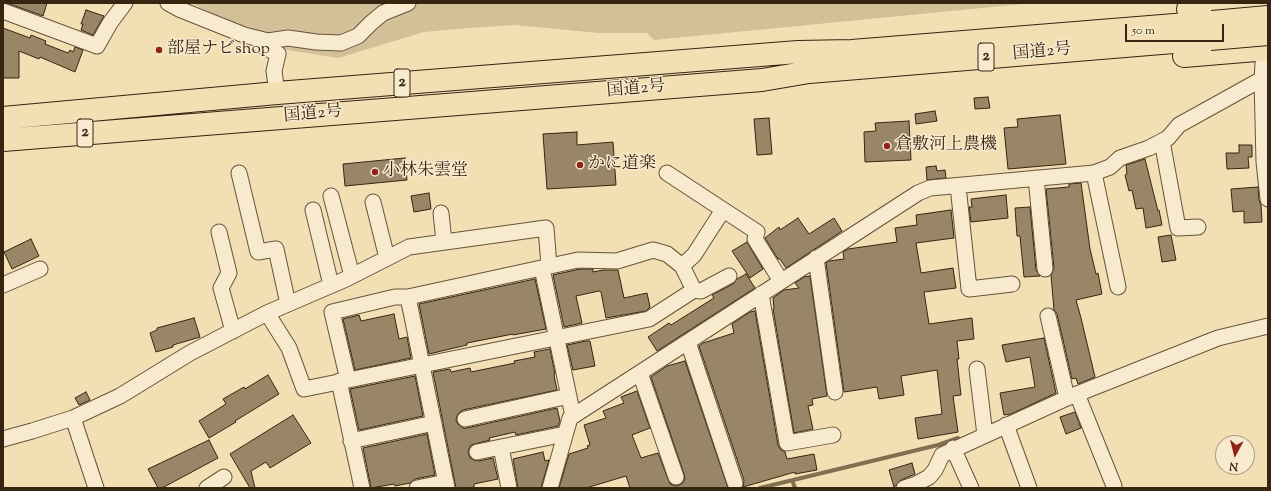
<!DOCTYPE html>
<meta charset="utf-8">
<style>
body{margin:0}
#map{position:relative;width:1271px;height:491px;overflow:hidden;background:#f3dfb4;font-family:"Sorts Mill Goudy",serif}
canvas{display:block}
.frame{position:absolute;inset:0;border:4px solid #362511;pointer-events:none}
.north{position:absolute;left:1215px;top:435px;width:40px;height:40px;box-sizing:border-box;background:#f7eace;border:1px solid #aa9b82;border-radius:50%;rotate:187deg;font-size:11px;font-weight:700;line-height:16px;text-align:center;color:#362511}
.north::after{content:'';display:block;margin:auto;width:14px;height:18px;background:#8f2418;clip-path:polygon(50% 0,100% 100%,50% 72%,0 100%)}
.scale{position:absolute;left:1125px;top:24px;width:99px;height:18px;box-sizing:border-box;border:2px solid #362511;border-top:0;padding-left:5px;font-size:12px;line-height:14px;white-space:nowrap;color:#362511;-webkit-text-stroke:3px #f7eace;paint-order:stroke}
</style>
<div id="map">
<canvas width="1271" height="491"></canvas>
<div class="frame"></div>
<div class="north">N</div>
<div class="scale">50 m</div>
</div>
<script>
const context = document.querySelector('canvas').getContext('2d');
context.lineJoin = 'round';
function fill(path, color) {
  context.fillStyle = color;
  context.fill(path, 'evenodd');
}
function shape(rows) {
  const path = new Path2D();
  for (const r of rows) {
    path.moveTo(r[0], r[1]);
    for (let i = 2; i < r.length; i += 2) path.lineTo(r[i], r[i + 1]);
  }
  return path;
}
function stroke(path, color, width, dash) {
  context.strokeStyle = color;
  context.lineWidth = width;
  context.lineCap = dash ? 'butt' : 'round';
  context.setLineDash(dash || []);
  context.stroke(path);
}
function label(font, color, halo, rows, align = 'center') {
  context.font = font + ' "Sorts Mill Goudy","Noto Serif JP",serif';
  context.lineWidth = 3;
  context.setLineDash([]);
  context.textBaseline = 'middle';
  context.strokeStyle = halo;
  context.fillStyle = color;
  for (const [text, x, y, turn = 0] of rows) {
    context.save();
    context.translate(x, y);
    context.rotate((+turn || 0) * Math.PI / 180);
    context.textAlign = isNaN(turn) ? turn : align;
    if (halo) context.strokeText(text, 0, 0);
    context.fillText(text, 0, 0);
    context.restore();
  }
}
fill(shape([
 [192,3,1033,3,654,40,647,33,599,33,514,25,469,28,424,32,338,58,281,49]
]), '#d3bf98');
stroke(shape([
 [792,480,795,488],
 [760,488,938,445,958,438]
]), '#816f52', 4);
const building = shape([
 [7,3,47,3,43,16,7,3],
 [86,10,104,16,93,35,81,30,83,24,81,24,86,10],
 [3,28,30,38,31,35,46,41,45,44,68,53,70,50,73,52,75,47,83,50,75,72,40,57,39,59,19,51,19,78,3,78,3,28],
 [988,97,990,108,975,109,974,98,988,97],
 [935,111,937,121,916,124,915,114,935,111],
 [1060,115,1066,164,1008,169,1004,128,1018,127,1017,119,1060,115],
 [769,118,772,154,757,155,754,119,769,118],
 [909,121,911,160,865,162,864,132,876,131,875,123,909,121],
 [577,132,577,145,613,142,616,185,547,189,543,134,577,132],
 [1239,145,1252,145,1252,157,1248,157,1249,168,1227,169,1226,153,1239,153,1239,145],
 [405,158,407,180,345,186,343,164,405,158],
 [1145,159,1158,211,1159,210,1162,225,1146,228,1143,208,1136,209,1132,190,1129,191,1125,175,1127,174,1126,165,1145,159],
 [936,166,937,171,945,170,946,178,927,180,926,167,936,166],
 [1081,183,1090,249,1096,274,1098,273,1102,294,1076,300,1081,318,1095,377,1078,384,1076,378,1072,379,1057,314,1054,310,1051,275,1054,268,1046,189,1069,187,1069,184,1081,183],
 [1258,187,1259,200,1261,205,1262,222,1244,223,1244,211,1233,212,1231,189,1258,187],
 [429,193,431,209,414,212,411,196,429,193],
 [1006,195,1008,218,971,222,969,207,972,207,971,199,1006,195],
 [1030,207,1036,270,1040,276,1024,277,1020,236,1017,236,1015,208,1030,207],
 [951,210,954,238,916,243,921,273,953,268,956,288,924,292,929,324,972,318,974,339,957,341,959,359,957,359,961,395,953,396,958,432,918,439,915,418,942,414,937,370,901,376,904,395,879,399,877,387,844,392,826,263,829,261,844,259,843,252,848,249,897,242,895,228,917,225,916,215,951,210],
 [798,218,809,234,834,218,842,231,786,268,780,259,778,259,765,238,779,227,780,230,798,218],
 [1171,235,1176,260,1162,262,1158,237,1171,235],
 [31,239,39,256,12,269,4,252,31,239],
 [747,242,763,269,750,278,732,251,747,242],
 [580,269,593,269,593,272,603,270,618,270,624,298,647,293,650,307,646,311,606,318,601,292,599,291,576,296,582,323,564,327,553,275,580,269],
 [746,274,755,288,657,351,648,337,669,323,671,325,714,298,712,295,733,284,737,279,746,274],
 [810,276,827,396,812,399,813,405,808,406,813,429,794,433,773,309,774,308,773,298,784,290,799,288,795,283,804,277,810,276],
 [535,279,546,329,513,335,513,334,467,343,467,345,429,354,419,304,535,279],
 [755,311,778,445,780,449,785,452,787,459,814,454,817,470,795,474,795,472,743,487,744,480,699,346,703,343,734,333,732,324,750,312,755,311],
 [394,314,399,339,407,337,411,358,355,370,343,319,359,315,361,321,394,314],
 [194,318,200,337,173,345,173,347,156,352,150,333,157,330,157,328,194,318],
 [1044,338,1056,393,1011,414,1004,415,1000,393,1035,387,1030,357,1006,362,1002,345,1044,338],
 [586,341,590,341,595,366,573,370,567,345,586,341],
 [550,349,555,374,554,375,557,390,463,410,459,413,457,416,456,421,459,425,463,428,467,428,557,408,560,421,558,426,516,435,515,432,489,438,490,440,471,445,469,449,468,453,470,458,474,460,479,461,493,458,498,479,474,484,474,488,456,488,433,372,450,369,451,372,470,368,471,372,515,363,514,361,535,357,534,352,550,349],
 [685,361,728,488,630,488,626,476,586,488,559,488,569,454,588,448,587,446,590,445,584,425,606,418,603,411,624,403,621,397,637,391,650,428,632,435,641,458,658,453,670,484,675,486,679,485,683,483,685,479,684,474,651,377,667,366,685,361],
 [268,375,279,394,235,421,236,422,209,438,199,421,226,404,223,399,244,387,245,389,268,375],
 [415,376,423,416,359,430,350,389,415,376],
 [86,392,90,400,79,405,75,398,86,392],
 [1075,412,1081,428,1066,434,1060,417,1075,412],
 [293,415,311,443,270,468,266,462,251,471,255,488,250,488,230,454,293,415],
 [427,434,435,475,415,479,410,483,395,486,394,484,371,488,363,448,427,434],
 [209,440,218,458,162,488,158,488,148,469,209,440],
 [543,452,545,461,549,460,541,488,518,488,513,459,543,452],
 [912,463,915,474,901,480,894,487,889,470,912,463]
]);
fill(building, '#988666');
stroke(building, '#362511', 1);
const street = shape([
 [168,3,179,9,244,35,268,41,288,38,316,42,341,43,358,36,371,23,383,13,408,3],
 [3,11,97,46,110,23,125,3],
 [259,39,261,45,278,54,274,71,277,93],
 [1264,49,1262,79,1264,162,1268,199],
 [1162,141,1178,228,1198,227],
 [239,173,258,252,276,249,288,304],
 [667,173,757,232,755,239,781,281],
 [1094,173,1118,287],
 [1036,178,1045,269],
 [958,186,969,289,1012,284],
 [331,196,352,276],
 [373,202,387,258],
 [313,210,331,285],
 [441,213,444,242],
 [219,232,229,273,221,288,233,331],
 [816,258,835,392],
 [682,266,694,255,723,210],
 [542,268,573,416],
 [3,285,40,269],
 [694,290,701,291,729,276],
 [761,294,787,443,833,435],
 [408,297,447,488],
 [267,313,289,348,304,389,649,319,694,290,682,266,667,254,653,250,617,261,578,260,408,297,395,297,332,312,348,380],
 [1048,316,1067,398],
 [688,342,735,483],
 [977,369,985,435],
 [640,373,676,477],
 [339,381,362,488],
 [1077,394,1114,486],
 [73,418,96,488],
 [465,419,569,396],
 [1006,425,1029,488],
 [3,439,32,431,73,418,120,396,190,353,267,313,346,279,409,247,546,228,549,266],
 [351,441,434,423],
 [953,448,971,488],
 [477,452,501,447],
 [207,488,224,477],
 [417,488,446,482],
 [509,488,501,447,565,434],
 [550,488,570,418,918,193,930,188,1094,173,1110,167,1120,158,1149,148,1168,138,1179,125,1262,79],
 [904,488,916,484,929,477,935,470,942,455,1067,398,1218,338,1268,326]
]);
const highway = shape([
 [1188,9,1268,3],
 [1184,56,1268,49],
 [3,118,277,93,798,52,852,51,1212,22],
 [3,140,762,80,809,72,1210,39]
]);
stroke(street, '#65543a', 17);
stroke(highway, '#362511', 24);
stroke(street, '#f7eace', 15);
stroke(highway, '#f3dfb4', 22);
const highwayBridge = shape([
 [1212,22,1268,17],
 [1210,39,1268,34]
]);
stroke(highwayBridge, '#362511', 24, []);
stroke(highwayBridge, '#f3dfb4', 22);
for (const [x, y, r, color] of [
 [159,50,4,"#8f2418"],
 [887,146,4,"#8f2418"],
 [580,165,4,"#8f2418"],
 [375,172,4,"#8f2418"]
]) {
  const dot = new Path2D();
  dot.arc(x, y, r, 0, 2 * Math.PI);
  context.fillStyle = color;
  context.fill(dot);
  stroke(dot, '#f7eace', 1.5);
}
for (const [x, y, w] of [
 [986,57,16],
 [402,83,16],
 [85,133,16]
]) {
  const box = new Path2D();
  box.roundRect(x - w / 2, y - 14, w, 28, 3);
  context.fillStyle = '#f7eace';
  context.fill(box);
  stroke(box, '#362511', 1);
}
label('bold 16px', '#362511', null, [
 ["2",986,57],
 ["2",402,83],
 ["2",85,133]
]);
label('17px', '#362511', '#f7eace', [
 ["部屋ナビshop",167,50],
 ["倉敷河上農機",895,146],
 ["かに道楽",588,165],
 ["小林朱雲堂",383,172]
], 'left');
label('17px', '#362511', '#f7eace', [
 ["国道2号",1042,53,-5],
 ["国道2号",636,90,-5],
 ["国道2号",313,115,-5]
]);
</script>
